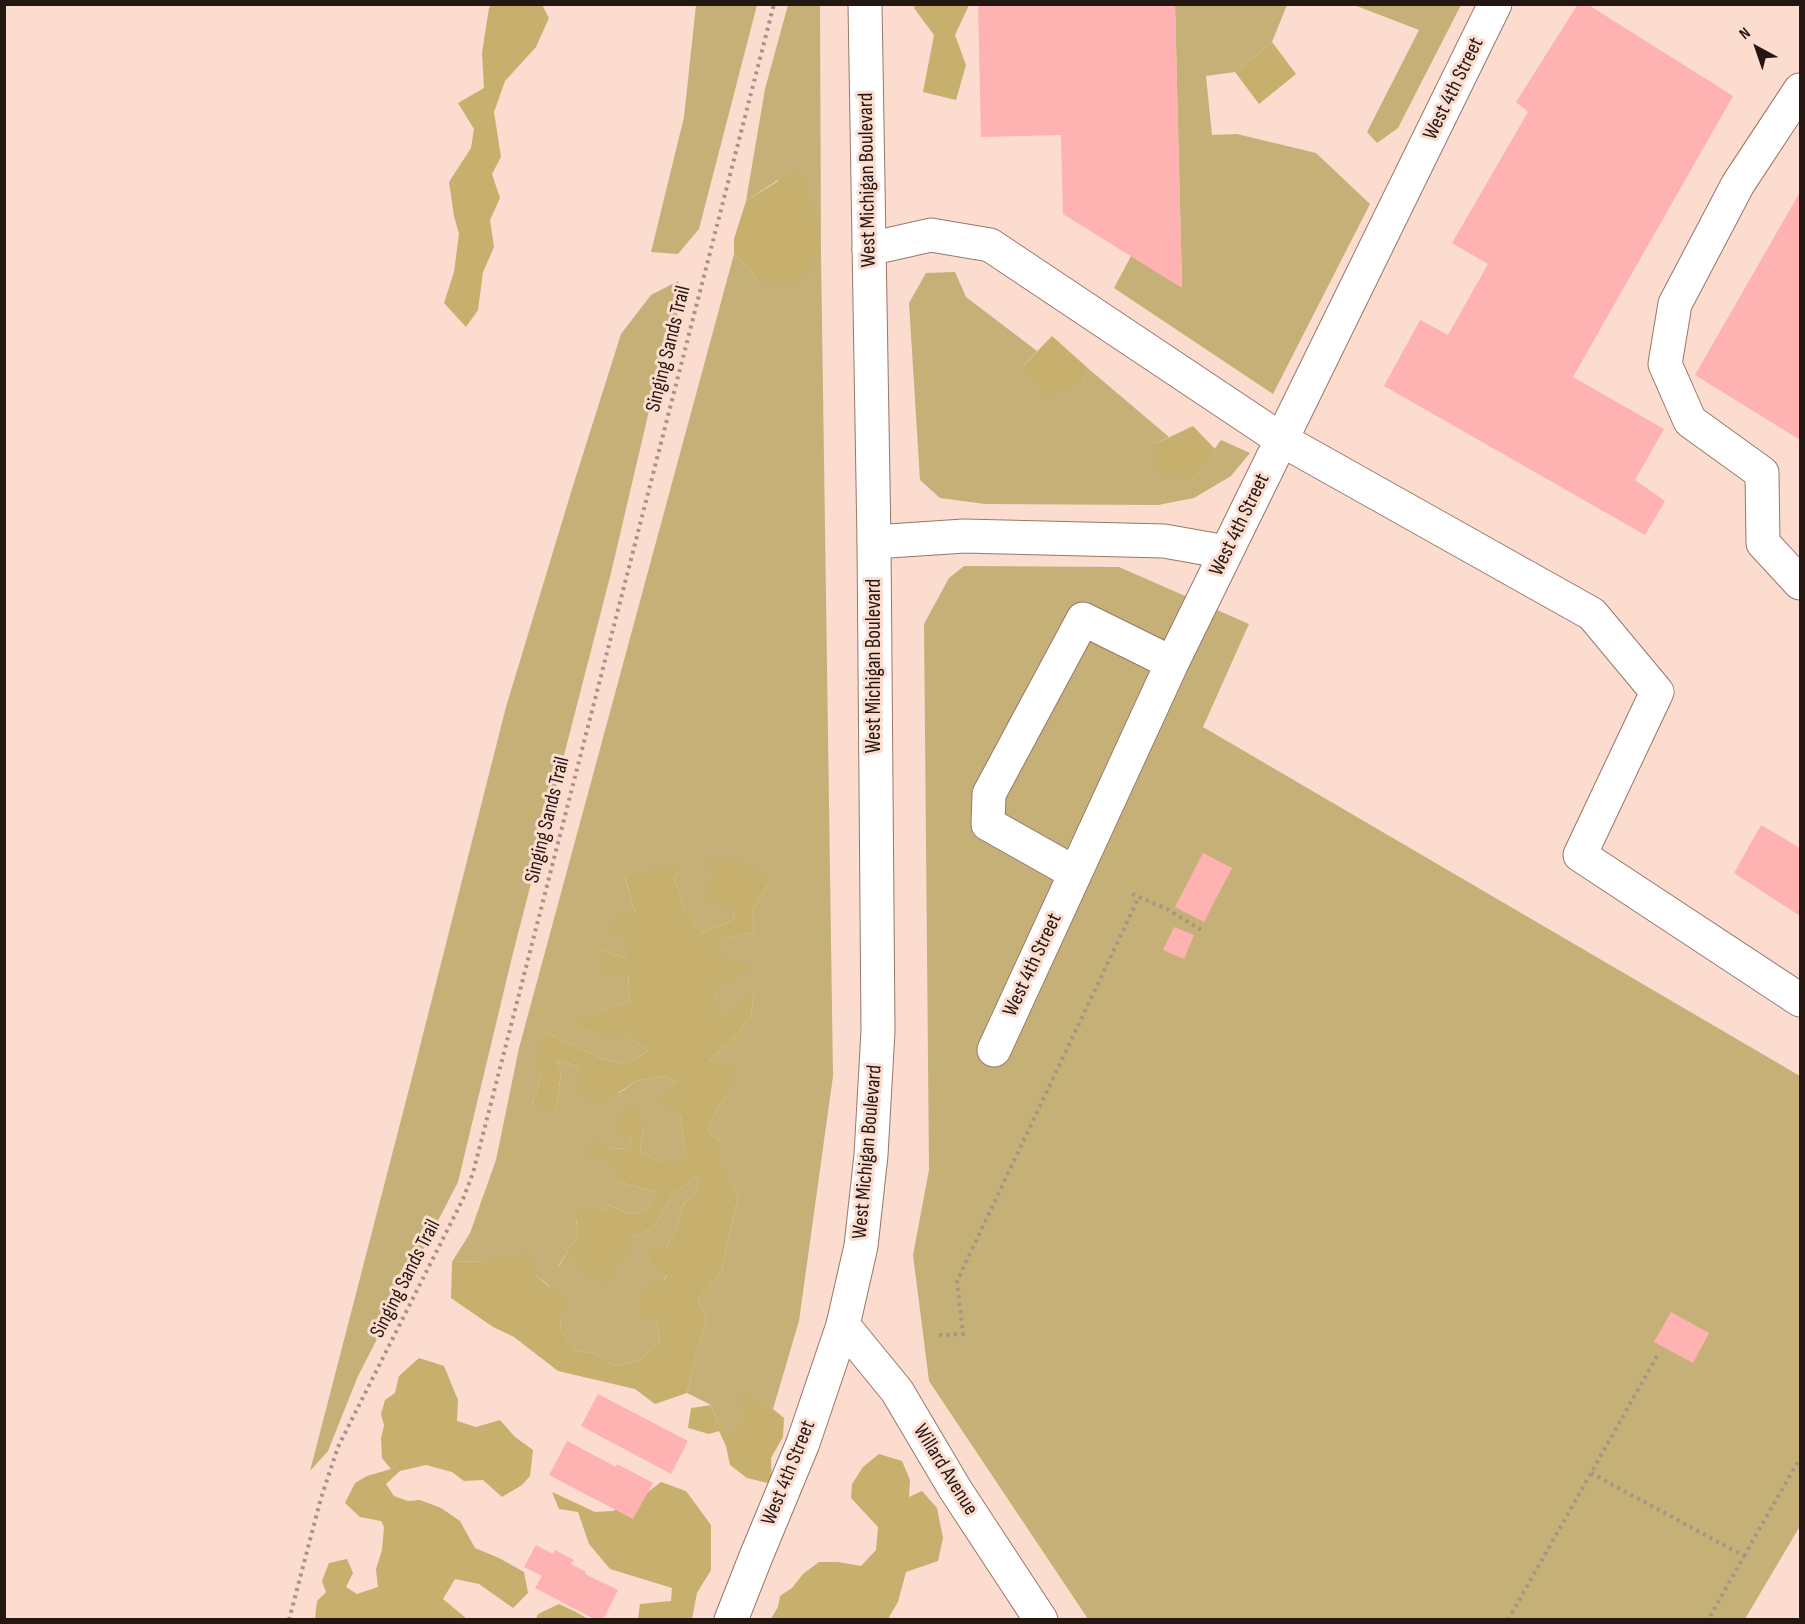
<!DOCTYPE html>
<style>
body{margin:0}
#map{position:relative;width:1805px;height:1624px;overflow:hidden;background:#fbdccf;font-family:"Sofia Sans Condensed",sans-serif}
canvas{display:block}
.frame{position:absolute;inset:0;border:6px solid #241711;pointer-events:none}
.north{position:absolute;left:1727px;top:18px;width:60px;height:60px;-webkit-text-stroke:4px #fbdccf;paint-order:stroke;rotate:320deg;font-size:16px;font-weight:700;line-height:24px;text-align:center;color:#241711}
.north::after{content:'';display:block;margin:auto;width:21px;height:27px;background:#241711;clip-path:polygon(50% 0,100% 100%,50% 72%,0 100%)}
</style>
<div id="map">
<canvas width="1805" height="1624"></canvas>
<div class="frame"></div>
<div class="north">N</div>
</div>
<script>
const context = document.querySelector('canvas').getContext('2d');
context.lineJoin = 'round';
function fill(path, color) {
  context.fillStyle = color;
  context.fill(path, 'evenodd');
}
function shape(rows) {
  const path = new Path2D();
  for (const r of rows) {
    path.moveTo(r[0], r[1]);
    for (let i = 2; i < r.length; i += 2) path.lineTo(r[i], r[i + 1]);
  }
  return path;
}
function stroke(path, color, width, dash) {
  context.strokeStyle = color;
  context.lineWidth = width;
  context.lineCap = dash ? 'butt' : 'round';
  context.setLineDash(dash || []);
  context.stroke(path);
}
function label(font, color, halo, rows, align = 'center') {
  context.font = font + ' "Sofia Sans Condensed",sans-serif';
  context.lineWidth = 6;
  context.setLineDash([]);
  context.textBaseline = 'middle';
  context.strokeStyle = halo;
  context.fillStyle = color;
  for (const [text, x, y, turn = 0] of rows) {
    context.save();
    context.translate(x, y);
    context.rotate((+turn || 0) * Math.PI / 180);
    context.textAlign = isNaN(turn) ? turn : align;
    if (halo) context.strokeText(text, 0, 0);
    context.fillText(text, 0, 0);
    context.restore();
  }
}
fill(shape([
 [696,5,757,5,699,229,678,254,651,252,684,117],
 [788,5,820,5,821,254,833,1076,799,1321,773,1409,757,1405,743,1412,731,1436,717,1422,711,1405,687,1393,696,1355,707,1321,698,1299,721,1273,738,1196,720,1164,720,1141,708,1130,717,1110,728,1093,709,1061,735,1037,751,1017,754,993,716,1020,715,987,734,961,713,947,727,939,755,932,752,911,771,879,732,910,735,919,702,933,684,909,680,893,674,879,686,863,625,878,636,916,634,940,624,958,600,950,628,974,630,1000,573,1022,599,1036,629,1036,648,1051,625,1065,600,1058,543,1031,542,1074,532,1105,555,1114,561,1074,557,1061,581,1066,619,1093,637,1081,665,1076,678,1084,680,1114,685,1153,676,1167,657,1160,640,1151,643,1130,632,1138,628,1148,610,1149,607,1161,617,1166,620,1182,655,1192,650,1205,637,1214,627,1213,610,1205,599,1212,576,1219,578,1237,570,1247,558,1267,576,1258,614,1263,633,1237,653,1228,674,1193,686,1185,696,1174,699,1182,694,1196,684,1203,678,1223,666,1248,648,1262,667,1274,663,1282,656,1317,660,1342,640,1360,616,1366,592,1353,575,1350,561,1331,560,1319,549,1286,536,1275,486,1261,452,1262,470,1233,496,1160,519,1048,734,254,759,281,778,180,746,201,765,89],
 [1175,5,1287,5,1272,42,1235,72,1206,76,1212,135,1237,134,1316,153,1370,204,1273,394,1114,288,1131,256,1182,287],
 [1354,5,1461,5,1398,128,1377,143,1367,132,1419,30],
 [955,272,966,297,1037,351,1022,367,1082,380,1090,370,1169,437,1155,444,1192,480,1221,440,1250,453,1231,476,1194,498,1158,505,985,504,940,498,920,480,909,303,926,273],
 [678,281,683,297,659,368,611,573,513,953,458,1182,358,1376,328,1451,310,1471,416,1062,506,707,572,489,621,334,651,295],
 [964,566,1119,567,1249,624,1203,727,1800,1076,1800,1526,1745,1619,1088,1619,929,1381,913,1255,929,1170,924,624,949,578]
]), '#c5b178');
fill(shape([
 [491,5,542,5,549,18,536,47,505,81,494,112,501,157,492,174,500,198,490,220,494,247,483,272,478,310,466,327,444,303,454,272,459,234,454,216,449,182,471,148,474,129,458,103,484,88,482,53,489,8],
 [915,5,969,5,955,35,966,65,956,100,923,92,934,35,914,8],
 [1272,42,1296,74,1259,104,1235,72],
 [799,168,814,209,821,254,795,285,759,281,734,254,734,239,746,201],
 [1052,336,1090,370,1082,380,1047,397,1022,367],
 [1193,426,1215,449,1192,480,1156,473,1155,444],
 [708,858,749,864,771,879,752,911,755,932,727,939,714,947,734,961,753,968,715,987,717,1019,754,992,751,1017,735,1037,709,1061,735,1068,728,1093,717,1110,708,1130,720,1141,721,1164,738,1196,721,1273,698,1299,707,1321,696,1355,687,1393,655,1404,635,1389,558,1371,514,1337,493,1327,451,1298,452,1262,486,1261,531,1253,536,1275,560,1297,566,1307,560,1319,561,1331,575,1350,592,1353,616,1366,640,1360,660,1342,656,1317,640,1317,639,1297,653,1281,663,1282,667,1275,648,1262,653,1248,666,1248,678,1223,684,1203,694,1196,699,1182,696,1174,686,1185,674,1193,653,1228,633,1237,625,1260,614,1263,612,1280,600,1283,583,1272,576,1258,558,1268,570,1247,578,1237,576,1218,582,1209,599,1212,610,1205,627,1213,637,1214,650,1205,655,1192,620,1182,616,1166,583,1153,592,1139,610,1149,628,1148,632,1138,616,1137,617,1113,639,1106,643,1130,640,1151,657,1160,676,1166,685,1153,680,1115,658,1102,678,1084,665,1076,637,1081,602,1103,576,1094,581,1066,557,1061,561,1073,555,1115,532,1105,542,1074,538,1069,543,1031,600,1058,625,1065,648,1051,629,1036,599,1036,572,1022,630,1000,628,974,602,973,600,950,624,958,633,940,610,931,618,912,636,916,625,877,687,862,674,879,680,893,684,909,702,933,735,919,732,910,703,896,712,878],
 [419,1358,444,1366,458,1400,457,1421,476,1427,500,1420,515,1437,533,1450,530,1476,522,1485,502,1497,483,1480,464,1481,452,1472,426,1465,400,1471,386,1484,394,1496,408,1501,420,1500,441,1508,460,1521,475,1548,499,1558,524,1572,528,1593,513,1608,479,1584,455,1579,443,1599,467,1619,315,1619,317,1601,326,1592,322,1581,329,1563,347,1559,353,1573,346,1587,357,1594,378,1587,376,1569,382,1550,384,1527,381,1521,360,1517,345,1503,355,1483,367,1476,391,1469,382,1458,381,1439,384,1425,381,1414,385,1400,395,1393,399,1376],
 [749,1391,757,1404,773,1409,784,1418,783,1437,771,1458,772,1484,747,1478,730,1465,726,1446,719,1431,709,1434,688,1428,691,1408,711,1405,717,1422,731,1435,743,1412,740,1396],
 [879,1454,902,1461,910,1480,909,1497,922,1491,937,1508,943,1538,938,1561,906,1572,898,1602,888,1619,771,1619,778,1607,780,1596,792,1588,803,1574,819,1562,838,1562,861,1566,876,1550,878,1527,851,1498,852,1484,863,1467],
 [661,1482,686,1491,711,1525,711,1570,697,1593,692,1619,638,1619,640,1604,671,1601,672,1588,610,1569,589,1544,578,1512,559,1509,552,1492,595,1512,613,1511,644,1495],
 [559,1604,576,1612,588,1619,536,1619,538,1614]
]), '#c7af6d');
fill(shape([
 [978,4,1175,4,1182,288,1063,214,1061,135,981,137],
 [1578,4,1587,4,1733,96,1573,377,1664,429,1635,480,1665,501,1645,535,1384,386,1420,320,1448,335,1488,264,1452,243,1528,112,1516,102],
 [1800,192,1800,440,1695,375],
 [1761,825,1800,848,1800,916,1734,873],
 [1203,853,1232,868,1204,922,1175,907],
 [1174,927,1194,935,1184,959,1163,950],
 [1671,1312,1709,1333,1693,1363,1654,1342],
 [598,1394,688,1441,671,1474,581,1426],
 [567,1441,616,1467,617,1464,653,1483,633,1519,549,1475],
 [536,1545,553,1554,555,1550,574,1560,571,1564,586,1572,585,1574,618,1590,603,1620,596,1620,535,1588,542,1576,524,1567]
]), '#feb2b2');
const minor = shape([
 [1800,90,1738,184,1675,304,1665,364,1690,421,1762,473,1763,543,1800,583],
 [869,249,931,235,990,245,1282,440,1592,614,1657,692,1580,855,1800,1000],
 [874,542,964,536,1164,541,1226,552],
 [1075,873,988,824,989,794,1083,619,1172,663],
 [994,1050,1172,663,1495,4],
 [843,1325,897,1391,955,1489,1041,1620]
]);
const major = shape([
 [731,1620,755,1559,803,1443,843,1325,861,1246,871,1155,878,1031,874,542,865,4]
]);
stroke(minor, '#997768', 35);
stroke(major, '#997768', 35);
stroke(shape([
 [1132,894,1167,909,1203,931],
 [939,1335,963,1334,957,1281,1139,897],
 [1591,1473,1744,1556,1708,1620],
 [1744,1556,1800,1458],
 [289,1620,321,1498,338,1447,463,1199,473,1173,774,4],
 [1508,1620,1657,1356]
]), '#aa9287', 4, [3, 4.5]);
stroke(minor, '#fff', 33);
stroke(major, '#fff', 33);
label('21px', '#241711', '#fbdccf', [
 ["West 4th Street",1454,89,-64],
 ["West Michigan Boulevard",868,180,-91],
 ["Singing Sands Trail",669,349,-76],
 ["West 4th Street",1240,525,-64],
 ["West Michigan Boulevard",875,666,-90],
 ["Singing Sands Trail",548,820,-76],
 ["West 4th Street",1033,965,-65],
 ["West Michigan Boulevard",868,1152,-85],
 ["Singing Sands Trail",406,1279,-63],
 ["Willard Avenue",945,1470,58],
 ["West 4th Street",789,1473,-68]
]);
</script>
